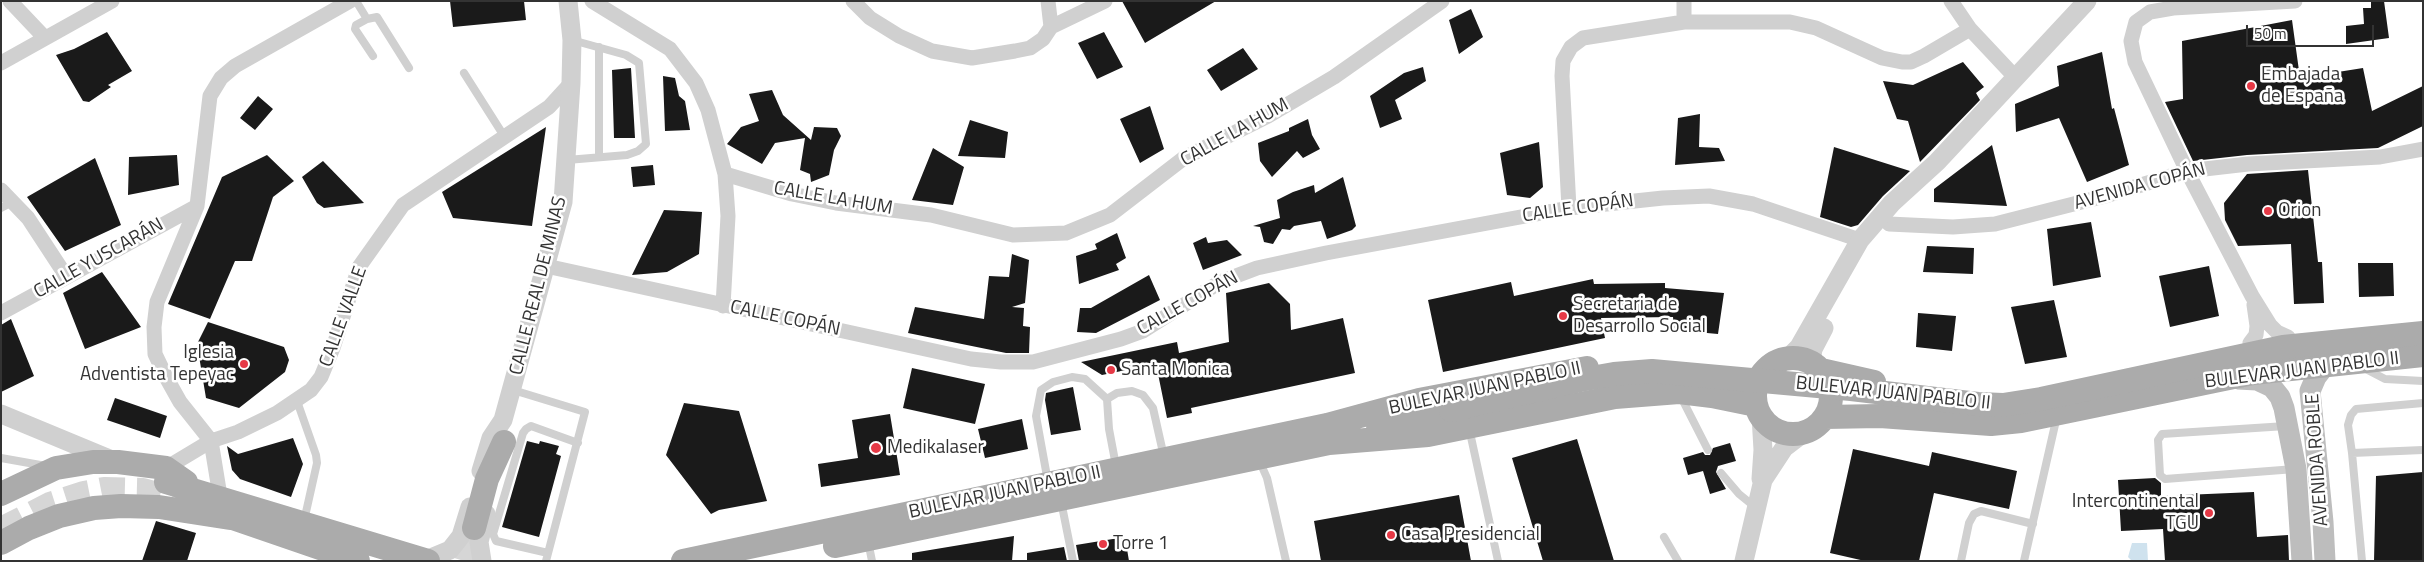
<!DOCTYPE html>
<meta charset="utf-8">
<style>
body{margin:0}
#map{position:relative;width:2424px;height:562px;overflow:hidden;background:#fff;font-family:"Titillium Web",sans-serif}
canvas{display:block}
.frame{position:absolute;inset:0;border:2px solid #333;pointer-events:none}
.scale{position:absolute;left:2246px;top:25px;width:128px;height:22px;box-sizing:border-box;border:2px solid #333;border-top:0;padding-left:6px;font-size:15px;line-height:18px;white-space:nowrap;color:#333;-webkit-text-stroke:4px #fff;paint-order:stroke}
</style>
<div id="map">
<canvas width="2424" height="562"></canvas>
<div class="frame"></div>
<div class="scale">50 m</div>
</div>
<script>
const context = document.querySelector('canvas').getContext('2d');
context.lineJoin = 'round';
function fill(path, color) {
  context.fillStyle = color;
  context.fill(path, 'evenodd');
}
function shape(rows) {
  const path = new Path2D();
  for (const r of rows) {
    if (r.length === 3) {
      path.moveTo(r[0] + r[2], r[1]);
      path.arc(r[0], r[1], r[2], 0, 2 * Math.PI);
      continue;
    }
    path.moveTo(r[0], r[1]);
    for (let i = 2; i < r.length; i += 2) path.lineTo(r[i], r[i + 1]);
  }
  return path;
}
function stroke(path, color, width, dash) {
  context.strokeStyle = color;
  context.lineWidth = width;
  context.lineCap = dash ? 'butt' : 'round';
  context.setLineDash(dash || []);
  context.stroke(path);
}
function label(font, color, halo, rows, align = 'center') {
  context.font = font + ' "Titillium Web",sans-serif';
  context.lineWidth = 5;
  context.setLineDash([]);
  context.textBaseline = 'middle';
  context.strokeStyle = halo;
  context.fillStyle = color;
  for (const [text, x, y, turn = 0] of rows) {
    context.save();
    context.translate(x, y);
    context.rotate((+turn || 0) * Math.PI / 180);
    context.textAlign = isNaN(turn) ? turn : align;
    if (halo) context.strokeText(text, 0, 0);
    context.fillText(text, 0, 0);
    context.restore();
  }
}
fill(shape([
 [2132,543,2147,543,2148,561,2132,561,2128,557]
]), '#cfe2ee');
fill(shape([
 [450,1,524,1,526,20,453,27],
 [1122,1,1216,1,1145,43],
 [2371,1,2384,1,2389,38,2346,44,2346,26,2364,24,2363,8,2371,8],
 [1471,9,1483,37,1459,54,1449,20],
 [2292,20,2300,78,2363,68,2372,111,2423,86,2423,126,2378,148,2247,155,2193,161,2165,102,2183,99,2182,41],
 [107,32,132,71,108,85,111,87,89,102,83,101,56,55,74,49],
 [1104,32,1123,67,1097,79,1078,43],
 [1243,48,1258,69,1221,91,1207,70],
 [2102,52,2112,109,2114,108,2129,165,2087,182,2059,118,2016,132,2015,104,2059,86,2057,66],
 [1963,62,1984,87,1976,93,1980,100,1920,162,1908,121,1897,119,1883,81,1913,85],
 [1423,67,1426,81,1395,100,1402,119,1380,128,1370,96,1404,73],
 [631,68,635,138,614,138,612,70],
 [663,76,675,78,679,96,685,101,690,130,665,131],
 [772,90,783,115,811,140,814,127,837,128,841,136,834,150,829,175,811,182,810,174,800,170,805,138,775,143,762,164,727,144,741,127,759,121,749,94],
 [258,96,273,109,255,130,240,118],
 [1150,106,1164,149,1140,163,1120,119],
 [1700,114,1699,147,1719,148,1725,161,1675,165,1678,118],
 [1308,119,1312,135,1320,149,1303,158,1297,151,1272,177,1260,161,1258,143,1289,131,1289,128],
 [970,120,1008,132,1005,158,958,156],
 [546,127,532,226,453,218,442,192],
 [1539,142,1543,187,1530,198,1507,195,1500,153],
 [1992,145,2007,206,1934,202,1934,189],
 [1834,147,1910,171,1883,196,1858,225,1851,227,1820,217],
 [933,148,964,167,953,205,912,200],
 [177,155,179,185,128,195,129,157],
 [267,155,294,181,273,197,252,261,235,261,210,319,168,304,222,177],
 [95,158,121,225,65,251,27,197],
 [323,161,364,203,324,208,317,203,302,177],
 [653,165,655,185,633,187,631,167],
 [2308,170,2318,262,2322,262,2324,303,2294,304,2291,244,2238,246,2225,220,2224,203,2247,174],
 [1343,177,1356,226,1352,230,1327,239,1321,221,1294,226,1290,230,1282,229,1273,244,1264,242,1260,227,1253,226,1280,218,1277,200,1293,192,1314,185,1315,193],
 [664,210,702,212,699,254,667,272,632,275],
 [2091,222,2101,277,2053,286,2047,229],
 [1117,233,1126,258,1116,264,1119,270,1079,284,1076,256,1097,249,1095,244],
 [1206,237,1208,243,1227,240,1242,255,1203,270,1193,243],
 [1927,246,1974,248,1973,274,1923,272],
 [1012,254,1029,260,1025,303,1012,307,1024,308,1023,326,1030,327,1029,353,1006,353,908,333,915,307,984,319,989,276,1009,277],
 [2358,263,2393,263,2394,296,2359,297],
 [2209,266,2219,316,2170,327,2159,276],
 [102,272,141,327,85,349,63,293],
 [1149,275,1160,300,1096,333,1077,332,1080,308,1091,308],
 [1593,279,1594,284,1665,283,1665,288,1724,293,1718,334,1674,330,1673,317,1601,318,1605,338,1443,372,1428,300,1511,282,1514,296],
 [1269,283,1290,304,1291,330,1343,318,1355,373,1191,408,1192,413,1167,418,1156,364,1102,375,1081,362,1177,342,1179,353,1229,342,1226,293],
 [2054,300,2067,357,2025,364,2011,307],
 [1918,313,1956,316,1952,351,1916,347],
 [11,319,34,376,1,392,1,325],
 [208,322,284,347,289,360,285,372,239,408,206,398,197,344],
 [912,368,985,384,975,424,903,408],
 [1073,387,1081,430,1051,435,1045,400,1046,393],
 [115,398,167,416,160,438,107,420],
 [684,403,739,411,767,501,719,510,711,514,666,455],
 [890,414,900,475,821,487,818,464,858,458,852,420],
 [1022,419,1028,449,985,458,978,429],
 [293,438,303,464,291,497,240,479,232,470,227,446,238,454],
 [1577,439,1614,561,1543,561,1512,458],
 [527,441,539,444,540,441,559,446,556,454,561,456,539,537,502,527],
 [1730,443,1736,461,1718,466,1716,472,1726,489,1710,494,1703,471,1688,475,1683,458,1703,452,1705,455,1710,455,1713,448],
 [1853,449,1929,466,1932,452,2017,471,2009,509,1934,493,1919,561,1865,561,1830,553],
 [2423,472,2423,561,2374,561,2376,476],
 [2155,478,2161,483,2161,496,2254,492,2257,537,2288,535,2289,561,2165,561,2163,529,2121,531,2118,480],
 [1459,495,1471,561,1321,561,1314,521],
 [156,521,196,533,187,561,142,561],
 [1014,536,1012,561,912,561,912,553],
 [1125,537,1129,561,1079,561,1076,545],
 [1064,547,1067,561,1027,561,1027,553]
]), '#1a1a1a');
stroke(shape([
 [1,529,50,504,84,493,104,489,143,490,193,504],
 [464,561,474,528]
]), '#d6d6d6', 24, [24, 12]);
stroke(shape([
 [356,1,367,19,377,17,409,68],
 [367,19,356,25,355,29,373,56],
 [464,73,504,136],
 [599,157,599,47],
 [567,160,627,155,638,151,646,144,639,63,626,55,572,40],
 [1,208,12,202],
 [2362,367,2385,379,2423,381],
 [513,390,585,412,546,561],
 [1681,397,1708,450],
 [297,401,316,455,317,463,304,521],
 [2286,426,2162,434,2158,440,2160,475,2165,479,2295,469],
 [1469,428,1498,561],
 [2352,453,2423,450],
 [1,458,46,466],
 [1259,460,1267,478,1286,561],
 [1116,466,1109,429,1107,399,1117,393,1132,391,1143,395,1153,408,1164,457],
 [1721,473,1739,494,1755,507],
 [1048,482,1036,416,1041,390,1053,382,1072,377,1085,379,1107,399],
 [1061,501,1073,561],
 [1664,537,1678,561],
 [868,541,872,561],
 [548,553,496,541,493,534,523,433,526,429,531,426,578,443],
 [1961,561,1969,523,1974,514,1981,511,2033,524],
 [2024,561,2057,416],
 [2362,561,2352,453,2348,425,2351,415,2356,409,2423,403]
]), '#d0d0d0', 8);
stroke(shape([
 [10,1,45,38],
 [592,1,670,49,696,83,708,110,725,174,728,216,723,306],
 [853,1,870,18,899,36,932,51,972,58,1015,51,1030,48,1043,39,1051,27,1048,1],
 [1951,1,1970,29,2016,78],
 [1684,22,1684,1],
 [1051,27,1105,1],
 [1,63,112,1],
 [725,174,792,194,836,203,931,215,1013,235,1066,233,1110,215,1184,158,1268,116,1334,77,1442,1],
 [1,190,28,218,66,276],
 [1569,208,1562,76,1563,61,1571,47,1583,38,1684,22,1790,22,1816,28,1882,58,1902,62,1911,62,1924,56,1970,29],
 [1889,224,1953,227,1995,224,2105,196,2187,171,2248,164,2380,157,2423,149],
 [546,266,971,359,1001,362,1033,362,1121,339,1143,331,1220,282,1257,268,1326,253,1569,208,1663,198,1709,196,1753,204,1860,240],
 [1,313,197,206],
 [2288,337,2277,332,2270,325,2252,296,2187,171,2135,62,2131,41,2136,22,2150,12,2173,8,2295,1],
 [2250,343,2256,335,2257,326,2254,305],
 [166,468,211,441,238,432,277,413,311,390,321,377,333,348,359,267,403,205,549,107,571,83],
 [220,496,211,441,180,402,166,377,155,354,154,327,157,302,197,206,210,96,221,78,235,66,350,1]
]), '#d0d0d0', 15);
stroke(shape([
 [1787,359,1799,347,1860,240,1892,203,1937,162,2087,1],
 [1811,363,1813,349,1824,328],
 [1,414,112,460],
 [1761,416,1763,450,1761,479],
 [481,471,491,438,503,420,563,202,571,83,572,40,568,1],
 [426,560,450,550,461,536,470,507],
 [482,561,479,542,486,514],
 [1744,561,1763,480,1784,448,1805,432]
]), '#d0d0d0', 19);
stroke(shape([
 [2238,379,2257,380,2272,387,2280,397,2284,408,2296,469,2302,561],
 [2325,561,2323,522,2310,391,2316,377,2326,364]
]), '#bdbdbd', 21);
stroke(shape([
 [1793,396,38],
 [1821,370,1874,382],
 [1825,417,1880,416,1991,424,2021,421,2253,373,2423,355],
 [1378,429,1450,410],
 [166,482,428,561],
 [1,494,56,468,93,462,118,462,166,468,186,482],
 [215,512,358,561],
 [474,528,487,479,504,442],
 [1,543,29,528,59,516,94,508,121,506,159,507,230,518],
 [835,546,1329,443,1428,435,1615,397,1679,392,1712,396,1756,405],
 [683,561,1327,425,1419,400,1587,368]
]), '#ababab', 24);
stroke(shape([
 [1451,410,1580,380,1614,374,1652,371,1851,389,1978,404,2003,405,2041,399,2283,347,2423,333]
]), '#ababab', 24);
for (const [x, y, r, color] of [
 [2251,86,5,"#e63946"],
 [2268,211,5,"#e63946"],
 [1563,316,5,"#e63946"],
 [244,364,5,"#e63946"],
 [1111,370,5,"#e63946"],
 [876,448,6,"#e63946"],
 [2209,513,5,"#e63946"],
 [1391,535,5,"#e63946"],
 [1103,544,5,"#e63946"]
]) {
  const dot = new Path2D();
  dot.arc(x, y, r, 0, 2 * Math.PI);
  context.fillStyle = color;
  context.fill(dot);
  stroke(dot, '#fff', 2);
}
label('19px', '#333', '#fff', [
 ["Embajada",2261,75],
 ["de España",2261,97],
 ["Orion",2278,211],
 ["Secretaria de",1573,305],
 ["Desarrollo Social",1573,327],
 ["Iglesia",234,353,"right"],
 ["Adventista Tepeyac",234,375,"right"],
 ["Santa Monica",1121,370],
 ["Medikalaser",887,448],
 ["Intercontinental",2199,502,"right"],
 ["TGU",2199,524,"right"],
 ["Casa Presidencial",1401,535],
 ["Torre 1",1113,544]
], 'left');
label('19px', '#333', '#fff', [
 ["CALLE LA HUM",1235,133,-29],
 ["AVENIDA COPÁN",2140,187,-15],
 ["CALLE LA HUM",833,199,10],
 ["CALLE COPÁN",1578,209,-8],
 ["CALLE YUSCARÁN",99,259,-29],
 ["CALLE REAL DE MINAS",539,286,-76],
 ["CALLE COPÁN",1188,304,-29],
 ["CALLE VALLE",344,317,-70],
 ["CALLE COPÁN",785,319,12],
 ["BULEVAR JUAN PABLO II",2302,371,-7],
 ["BULEVAR JUAN PABLO II",1485,389,-12],
 ["BULEVAR JUAN PABLO II",1893,394,6],
 ["AVENIDA ROBLE",2318,460,-94],
 ["BULEVAR JUAN PABLO II",1005,493,-12]
]);
</script>
